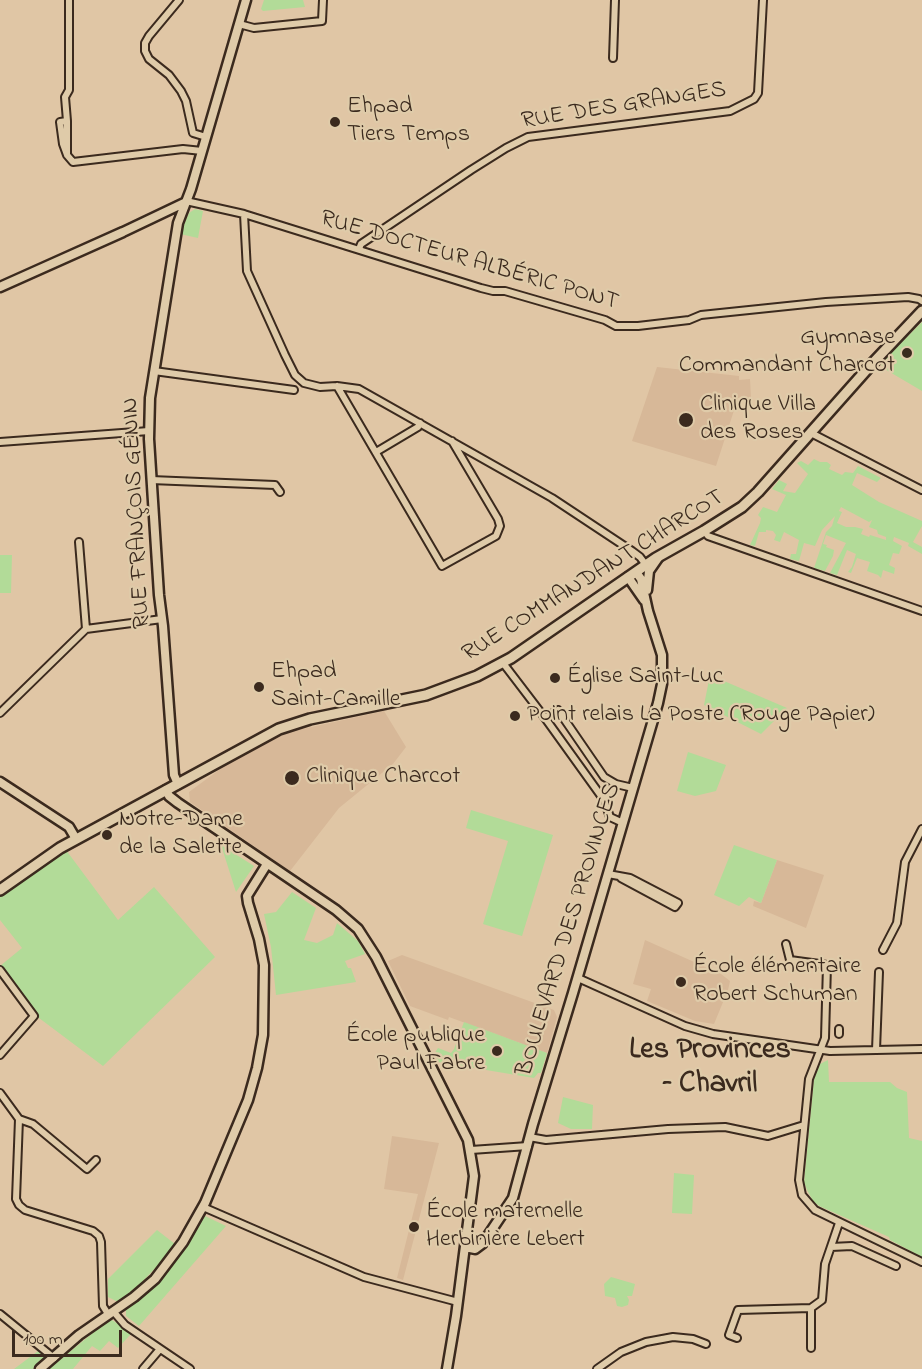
<!DOCTYPE html>
<meta charset="utf-8">
<style>
body{margin:0}
#map{position:relative;width:922px;height:1369px;overflow:hidden;background:#e0c6a5;font-family:"Indie Flower",sans-serif}
canvas{display:block}
.scale{position:absolute;left:12px;top:1330px;width:110px;height:27px;box-sizing:border-box;border:3px solid #3b2a1e;border-top:0;padding-left:8px;font-size:18px;line-height:21px;white-space:nowrap;color:#3b2a1e;-webkit-text-stroke:4px #dfcba9;paint-order:stroke}
</style>
<div id="map">
<canvas width="922" height="1369"></canvas>
<div class="scale">100 m</div>
</div>
<script>
const context = document.querySelector('canvas').getContext('2d');
context.lineJoin = 'round';
function fill(path, color) {
  context.fillStyle = color;
  context.fill(path, 'evenodd');
}
function shape(rows) {
  const path = new Path2D();
  for (const r of rows) {
    path.moveTo(r[0], r[1]);
    for (let i = 2; i < r.length; i += 2) path.lineTo(r[i], r[i + 1]);
  }
  return path;
}
function stroke(path, color, width, dash) {
  context.strokeStyle = color;
  context.lineWidth = width;
  context.lineCap = dash ? 'butt' : 'round';
  context.setLineDash(dash || []);
  context.stroke(path);
}
function label(font, color, halo, rows, align = 'center') {
  context.font = font + ' "Indie Flower",sans-serif';
  context.lineWidth = 4.5;
  context.setLineDash([]);
  context.textBaseline = 'middle';
  context.strokeStyle = halo;
  context.fillStyle = color;
  for (const [text, x, y, turn = 0] of rows) {
    context.save();
    context.translate(x, y);
    context.rotate((+turn || 0) * Math.PI / 180);
    context.textAlign = isNaN(turn) ? turn : align;
    if (halo) context.strokeText(text, 0, 0);
    context.fillText(text, 0, 0);
    context.restore();
  }
}
fill(shape([
 [657,367,739,376,739,380,750,379,751,398,738,398,716,466,632,441],
 [384,711,406,747,393,764,339,808,290,871,190,802,189,792,227,764,289,732],
 [777,860,824,875,806,928,753,906,754,901,761,903],
 [645,940,721,974,730,981,728,990,714,1024,695,1021,647,1001,651,989,633,984],
 [402,955,554,1010,557,1017,547,1053,449,1017,448,1020,410,1006,388,961],
 [392,1136,439,1143,403,1280,397,1278,418,1194,384,1189]
]), '#d7b898');
fill(shape([
 [264,0,303,0,305,7,263,11,261,9],
 [195,209,203,211,198,238,180,234,189,213],
 [922,322,922,391,888,371,880,364],
 [814,459,820,462,827,462,831,465,829,469,842,475,845,472,853,473,858,466,881,478,877,482,857,473,852,485,879,502,922,521,922,526,913,542,922,547,922,554,908,546,909,543,894,537,893,541,902,546,899,554,893,553,889,565,895,568,894,574,883,570,881,578,878,575,867,571,870,562,857,558,851,573,848,572,852,567,856,554,847,550,837,575,830,573,846,543,826,535,823,544,827,545,826,547,834,550,833,556,825,571,814,568,826,532,832,526,835,516,822,530,815,546,804,543,799,561,790,559,791,554,796,554,799,540,784,532,780,542,774,540,776,535,773,531,766,530,766,532,759,532,755,546,750,545,760,523,761,518,758,515,763,507,777,512,786,495,772,489,779,480,787,484,783,491,795,493,808,474,797,463,801,461,808,465],
 [841,507,869,522,872,520,869,527,877,530,878,534,886,537,886,540,870,535,869,537,861,534,863,529,855,527,846,527,837,523,842,512,839,511],
 [0,555,12,555,11,593,0,593],
 [710,675,787,708,761,734,704,705],
 [688,752,726,765,716,791,695,796,677,791],
 [471,810,553,835,522,936,483,924,508,841,466,828],
 [221,845,254,866,236,892],
 [734,845,777,860,761,903,749,897,739,906,714,895],
 [66,850,118,920,154,887,215,957,103,1066,39,1018,0,966,22,948,0,920,0,896],
 [292,892,316,908,304,940,317,943,333,935,337,923,358,941,365,954,345,961,348,968,351,968,356,982,276,995,271,947,264,914,276,912],
 [464,1022,547,1053,541,1073,538,1073,534,1078,438,1062,434,1054,438,1048,451,1053,454,1049],
 [828,1060,829,1082,890,1082,897,1088,907,1092,909,1138,922,1141,922,1257,890,1240,889,1237,819,1206,813,1201,807,1190,804,1182,814,1079,820,1064],
 [563,1097,593,1105,592,1129,571,1129,558,1123],
 [674,1173,694,1175,692,1214,672,1213],
 [205,1216,226,1226,139,1326,126,1316,126,1308,156,1285,184,1250],
 [157,1230,175,1244,163,1260,141,1283,118,1302,108,1297,108,1279],
 [611,1277,635,1284,632,1296,627,1296,629,1300,628,1305,622,1307,617,1306,615,1298,605,1296,604,1284],
 [112,1320,132,1333,118,1348,109,1341,100,1351,92,1346,73,1369,49,1369,106,1322],
 [38,1351,46,1356,33,1369,14,1369]
]), '#b2db98');
const street = shape([
 [179,0,149,36,145,43,145,51,149,59,169,75,181,91,186,101,193,133,206,137],
 [239,24,254,28,322,21,323,0],
 [613,58,615,0],
 [67,121,65,97,69,90,69,0],
 [67,155,67,121,60,122,63,144,67,155,73,162,183,149,202,151],
 [186,201,244,214,481,288,493,291,505,291,605,320,616,326,638,326,689,320,701,315,826,302,908,297,919,299,922,301],
 [244,214,247,271,285,355,295,375,304,383,320,387,337,386,359,389,552,498,632,551,640,557,646,565],
 [359,249,361,244,471,170,506,148,528,137,730,111,754,99,758,93,763,0],
 [154,371,294,390],
 [337,386,442,566,496,536,500,526,498,519,452,441],
 [811,433,922,490],
 [0,442,149,431],
 [376,452,418,427,420,423],
 [151,480,275,485,280,492],
 [704,531,708,536,922,611],
 [79,542,86,629],
 [503,663,545,718],
 [0,713,86,629,162,619],
 [604,800,545,718,558,710,604,777,616,784],
 [623,823,610,817,604,800,616,784,633,788],
 [608,874,630,878,678,903],
 [621,878,675,907,678,903],
 [786,944,790,960,827,965,825,1038,809,1079,799,1180,802,1195,815,1210,922,1262],
 [883,950,897,923,905,862,922,829],
 [0,970,34,1016,0,1055],
 [578,978,685,1026,713,1034,830,1051,922,1049],
 [839,1034,839,1029],
 [876,1050,879,972],
 [0,1093,19,1119,16,1199,19,1205,25,1210,93,1231,99,1236,101,1242,103,1306,108,1314],
 [19,1119,33,1124,87,1169,96,1160],
 [529,1137,546,1140,668,1129,725,1127,768,1136,804,1125],
 [471,1150,528,1146],
 [203,1207,364,1277,458,1302],
 [831,1247,852,1246,896,1266],
 [811,1308,811,1348],
 [113,1311,125,1325,190,1369],
 [0,1314,54,1358],
 [737,1338,729,1335,738,1310,811,1308,822,1300,825,1264,839,1223],
 [143,1369,160,1349],
 [597,1369,621,1352,646,1342,673,1337,693,1339,706,1344]
]);
const secondary = shape([
 [0,287,123,232,186,202],
 [628,577,644,600],
 [647,590,649,571,658,558],
 [0,782,69,827,76,839],
 [178,784,174,775,163,626,159,595,149,439,150,398,178,223,191,189,246,0],
 [166,790,169,796,178,803,336,910,358,929,376,957,468,1140,474,1176,456,1316,447,1369],
 [465,1247,475,1249,483,1243,513,1198,533,1124,573,993,658,703,662,684,662,655,648,611,641,579,636,572],
 [40,1369,79,1335,134,1297,155,1279,183,1242,205,1203,248,1100,257,1068,263,1035,264,965,259,939,248,903,247,896,267,864]
]);
const primary = shape([
 [0,890,60,848,279,729,310,719,426,695,477,676,511,658,656,558,704,531,742,507,758,492,869,367,922,311]
]);
stroke(street, '#3b2a1e', 10);
stroke(secondary, '#3b2a1e', 13);
stroke(primary, '#3b2a1e', 14);
stroke(street, '#dfcba9', 6);
stroke(secondary, '#dfcba9', 8);
stroke(primary, '#dfcba9', 9);
for (const [x, y, r, color] of [
 [335,122,6,"#3b2a1e"],
 [907,353,6,"#3b2a1e"],
 [686,420,8,"#3b2a1e"],
 [555,678,6,"#3b2a1e"],
 [259,687,6,"#3b2a1e"],
 [515,716,6,"#3b2a1e"],
 [292,778,8,"#3b2a1e"],
 [107,835,6,"#3b2a1e"],
 [681,982,6,"#3b2a1e"],
 [497,1051,6,"#3b2a1e"],
 [414,1227,6,"#3b2a1e"]
]) {
  const dot = new Path2D();
  dot.arc(x, y, r, 0, 2 * Math.PI);
  context.fillStyle = color;
  context.fill(dot);
  stroke(dot, '#dfcba9', 2);
}
label('24px', '#3b2a1e', '#dfcba9', [
 ["RUE DES GRANGES",624,107,-9],
 ["RUE DOCTEUR ALBÉRIC PONT",469,262,16],
 ["RUE FRANÇOIS GÉNIN",138,513,-93],
 ["RUE COMMANDANT CHARCOT",594,577,-32],
 ["BOULEVARD DES PROVINCES",570,930,-73]
]);
label('24px', '#3b2a1e', '#dfcba9', [
 ["Ehpad",347,108],
 ["Tiers Temps",347,136],
 ["Gymnase",895,339,"right"],
 ["Commandant Charcot",895,367,"right"],
 ["Clinique Villa",700,406],
 ["des Roses",700,434],
 ["Ehpad",271,673],
 ["Saint-Camille",271,701],
 ["Église Saint-Luc",567,678],
 ["Point relais La Poste (Rouge Papier)",527,716],
 ["Clinique Charcot",306,778],
 ["Notre-Dame",119,821],
 ["de la Salette",119,849],
 ["École élémentaire",693,968],
 ["Robert Schuman",693,996],
 ["École publique",485,1037,"right"],
 ["Paul Fabre",485,1065,"right"],
 ["École maternelle",426,1213],
 ["Herbinière Lebert",426,1241]
], 'left');
label('bold 30px', '#3b2a1e', '#dfcba9', [
 ["Les Provinces",710,1052],
 ["– Chavril",710,1086]
]);
</script>
